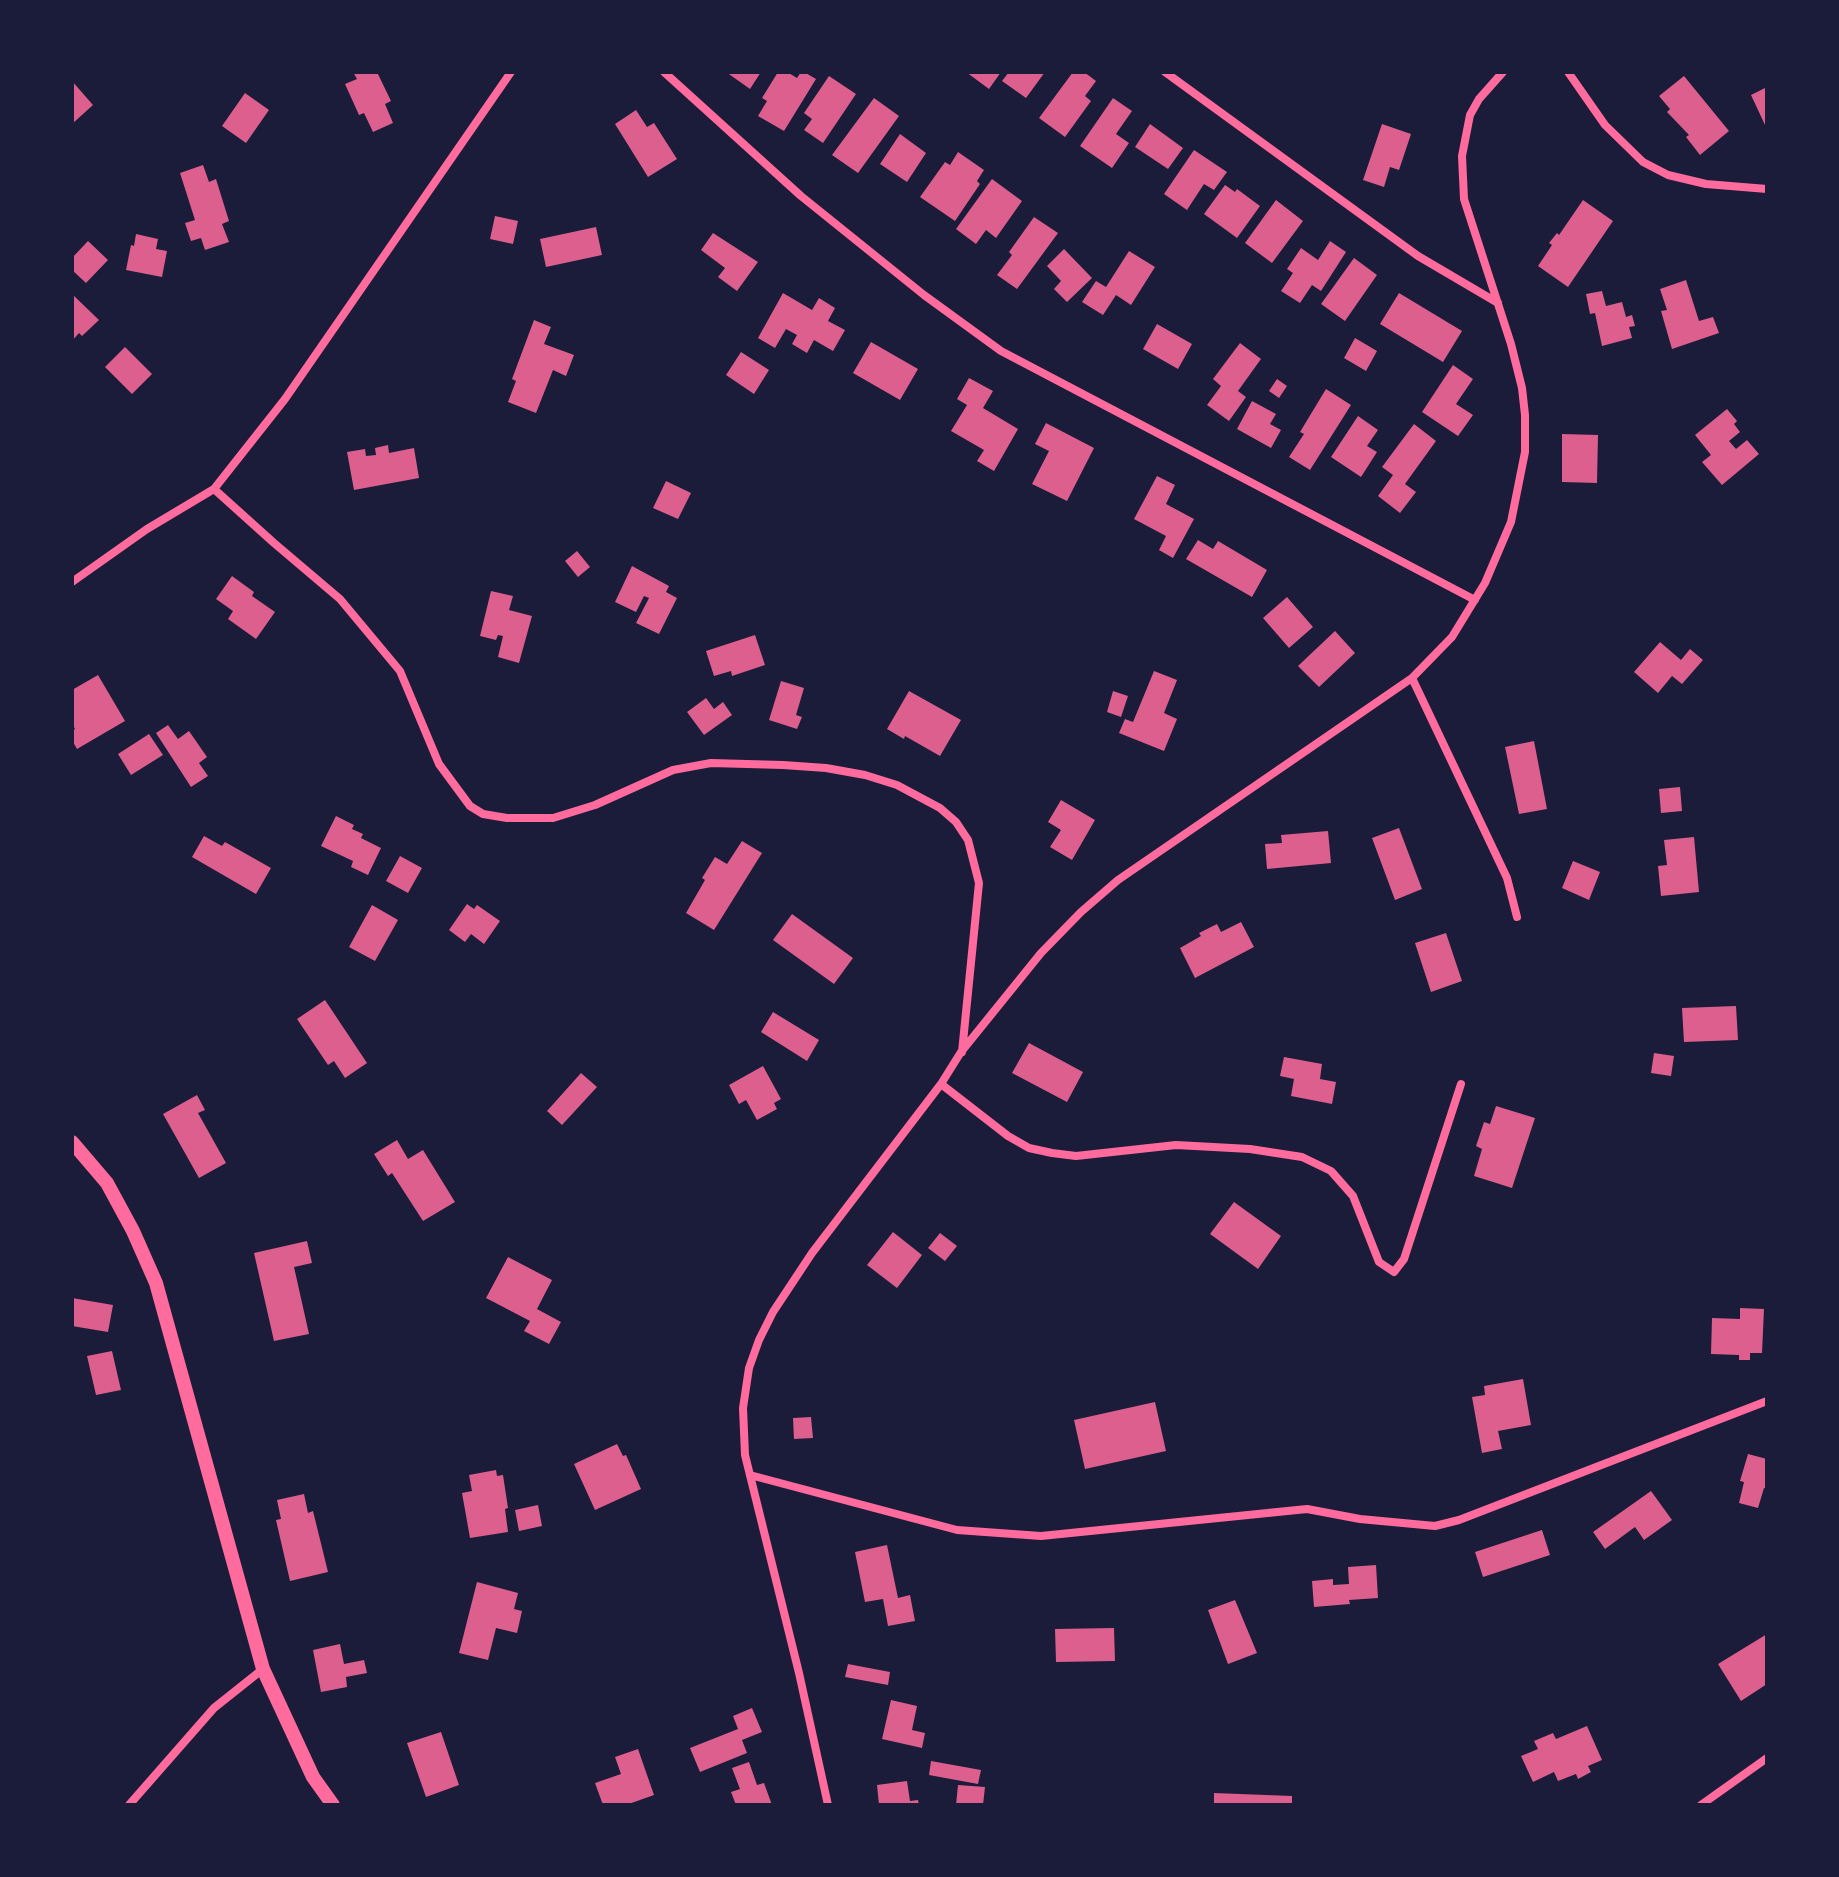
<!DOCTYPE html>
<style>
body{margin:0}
#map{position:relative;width:1839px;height:1877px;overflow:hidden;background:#1b1b3a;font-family:"Work Sans",sans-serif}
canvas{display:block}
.frame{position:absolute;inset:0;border:74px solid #1b1b3a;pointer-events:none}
</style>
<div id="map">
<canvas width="1839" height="1877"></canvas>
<div class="frame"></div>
</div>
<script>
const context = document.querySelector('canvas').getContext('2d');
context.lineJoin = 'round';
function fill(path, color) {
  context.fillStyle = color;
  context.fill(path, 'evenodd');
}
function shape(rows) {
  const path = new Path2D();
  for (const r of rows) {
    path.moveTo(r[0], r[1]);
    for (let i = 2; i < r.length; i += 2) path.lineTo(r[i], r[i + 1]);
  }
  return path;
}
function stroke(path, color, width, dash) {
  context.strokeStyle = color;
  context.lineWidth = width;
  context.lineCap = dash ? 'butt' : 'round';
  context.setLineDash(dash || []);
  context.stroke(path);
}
fill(shape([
 [353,72,377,72,391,101,385,104,393,123,373,132,364,113,359,115,345,84,357,79],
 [726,72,761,72,750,89],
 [778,72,787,72,797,78,801,72,804,72,816,79,784,131,758,116,767,101,762,98],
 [966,72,1001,72,989,89],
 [1009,72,1045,72,1026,98,1002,81],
 [1073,72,1084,72,1096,81,1085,96,1091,101,1065,137,1039,118],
 [829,76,856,94,823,143,804,130,812,119,804,113],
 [1684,76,1729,131,1700,155,1686,137,1689,135,1667,112,1670,109,1659,96],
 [72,81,93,105,72,124],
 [1767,87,1767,124,1765,125,1751,95],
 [245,93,269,110,246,143,222,126],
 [874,98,899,116,858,173,832,155],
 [1113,98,1132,111,1116,134,1129,143,1112,168,1080,146],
 [636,110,647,127,654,123,677,159,648,177,615,124],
 [1150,124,1183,148,1168,169,1135,147],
 [1382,124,1411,134,1399,170,1390,167,1384,187,1363,180],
 [900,134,926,153,907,182,880,164],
 [1194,150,1227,172,1214,190,1204,184,1187,210,1164,194],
 [958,152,984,170,977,181,980,184,955,221,920,197,945,162,950,165],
 [203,165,209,182,216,179,229,221,222,224,229,242,205,250,201,238,191,241,185,223,195,220,180,173],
 [992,179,1022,201,996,238,986,230,976,244,956,229],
 [1225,185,1235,192,1237,189,1260,206,1237,238,1204,214],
 [1276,200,1303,221,1272,263,1245,243],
 [1583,200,1613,221,1568,287,1538,266,1552,245,1549,243,1557,233,1559,235],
 [495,216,518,221,513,244,490,239],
 [1034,217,1058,233,1017,289,997,275,1012,255,1009,252],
 [596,227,602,255,546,267,540,239],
 [713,233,758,262,737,291,718,277,725,268,701,250],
 [136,234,158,239,156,249,167,251,162,277,126,270,131,245,134,246],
 [88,241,108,260,86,283,72,270,72,258],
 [1330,241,1346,252,1321,291,1312,285,1300,303,1281,291,1293,273,1287,269,1301,248,1318,260],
 [1064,249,1092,278,1067,302,1054,289,1061,281,1047,266],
 [1129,251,1155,267,1131,305,1116,295,1103,315,1082,302,1096,281,1106,287],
 [1354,258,1377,275,1345,321,1321,304],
 [1686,280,1699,321,1713,317,1719,333,1672,349,1661,311,1667,310,1660,289],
 [1602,291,1606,306,1622,302,1626,317,1632,315,1635,326,1629,327,1632,338,1602,346,1595,313,1590,314,1586,294],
 [783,293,812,310,819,298,835,308,828,321,845,330,833,351,814,340,807,353,792,344,797,335,786,329,775,348,758,338],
 [1399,293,1462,331,1443,362,1380,324],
 [72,294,99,320,82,336,79,333,72,341],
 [534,320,551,327,544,344,574,355,566,376,553,370,536,413,508,402,516,381,512,379],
 [1157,324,1192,344,1178,369,1143,349],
 [1355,338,1377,351,1366,371,1344,358],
 [871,342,918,369,900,400,853,373],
 [1240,343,1261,359,1238,391,1246,397,1229,421,1207,405,1221,386,1213,379],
 [125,347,152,374,132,394,105,367],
 [741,352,769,370,754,394,726,375],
 [1453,365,1473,379,1456,404,1473,415,1458,436,1422,412],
 [969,378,993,391,983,408,1018,429,994,471,977,461,984,450,951,431,967,405,957,399],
 [1277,379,1287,386,1279,398,1269,391],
 [1326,389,1351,405,1310,470,1289,457,1304,434,1300,432],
 [1252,401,1276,414,1270,424,1281,430,1271,448,1237,429],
 [1727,409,1737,421,1734,424,1740,432,1729,441,1736,449,1747,440,1759,454,1722,485,1702,462,1711,455,1695,435],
 [1358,416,1378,430,1367,446,1377,452,1361,477,1331,457],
 [1046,423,1094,448,1067,501,1032,484,1049,451,1035,444],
 [1414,424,1436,441,1405,484,1416,492,1400,513,1378,496,1393,475,1382,467],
 [1562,434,1598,435,1597,483,1562,482],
 [388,445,389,453,414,448,419,478,354,490,347,452,365,449,366,456,376,455,375,448],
 [1157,476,1175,485,1166,504,1194,519,1173,558,1159,550,1166,536,1134,519],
 [666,481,691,493,678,519,653,508],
 [1198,540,1213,549,1218,541,1267,570,1252,597,1186,559],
 [577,551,590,567,578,577,565,561],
 [632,566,669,586,666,592,677,598,659,634,636,623,649,598,644,596,636,612,615,602],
 [232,576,254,592,252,596,275,612,256,639,228,619,233,611,216,599],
 [491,591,513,596,509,610,532,616,519,663,498,657,503,636,498,635,496,640,480,636],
 [1287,597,1313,627,1289,648,1263,618],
 [1335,631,1355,653,1319,687,1298,666],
 [755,635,765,665,732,676,731,671,714,676,706,651],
 [1660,642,1681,660,1690,649,1703,660,1682,684,1672,676,1658,693,1634,672],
 [1154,671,1177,680,1164,713,1177,719,1164,751,1119,733,1125,719,1133,722],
 [98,675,125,721,77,749,72,740,72,731,75,729,72,723,72,690],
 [781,681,804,688,796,715,802,717,797,729,769,720],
 [909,691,961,720,940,756,905,736,904,739,887,729],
 [1113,691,1128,696,1121,717,1107,712],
 [706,698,714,709,723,702,732,715,704,735,687,712],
 [168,725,178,739,189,731,207,757,199,763,208,776,191,787,156,733],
 [149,734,163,755,131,775,118,754],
 [1534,741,1547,809,1519,814,1505,747],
 [1680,787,1682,811,1661,813,1659,789],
 [1061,800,1095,820,1072,860,1050,847,1061,830,1048,822],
 [336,816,354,825,352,829,363,834,361,838,381,848,368,875,351,867,353,861,321,846],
 [1399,828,1422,889,1395,900,1372,838],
 [1328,831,1331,863,1267,869,1265,844,1282,843,1281,835],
 [204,836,222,846,225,842,271,868,256,894,192,857],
 [1694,837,1699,892,1661,896,1658,866,1667,865,1664,840],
 [742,841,762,853,714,930,686,913,705,880,702,878,715,857,727,864],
 [400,856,422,868,408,893,386,881],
 [1573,861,1600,872,1589,900,1562,888],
 [467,904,474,909,477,905,500,921,484,944,471,934,465,942,449,930],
 [372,905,398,920,375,961,349,947],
 [792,914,853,958,834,984,773,940],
 [1241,922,1254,947,1195,978,1180,948,1201,936,1199,933,1217,924,1221,932],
 [1446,933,1462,981,1431,992,1415,943],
 [325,1000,367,1063,345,1078,334,1061,328,1065,297,1019],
 [1736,1006,1738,1040,1684,1042,1682,1008],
 [773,1012,819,1040,807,1061,761,1032],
 [1029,1043,1083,1072,1067,1102,1012,1073],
 [1654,1053,1674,1056,1671,1076,1651,1073],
 [1284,1057,1322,1064,1320,1079,1336,1082,1332,1104,1291,1096,1294,1079,1280,1076],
 [763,1066,781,1099,774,1103,777,1109,757,1120,746,1100,739,1104,729,1085],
 [581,1073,597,1087,562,1125,547,1111],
 [197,1095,205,1110,198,1113,226,1163,199,1178,163,1114],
 [1496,1106,1535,1118,1512,1188,1474,1176,1482,1149,1476,1146,1484,1122,1490,1124],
 [397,1140,408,1159,423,1150,455,1202,423,1221,392,1173,388,1176,374,1154],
 [1234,1202,1281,1236,1258,1269,1210,1234],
 [893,1232,922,1255,897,1288,867,1265],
 [940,1233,957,1246,945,1261,928,1248],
 [307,1241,312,1263,294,1267,309,1334,274,1341,254,1253],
 [508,1257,552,1280,537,1309,561,1322,549,1344,524,1331,530,1321,486,1298],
 [72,1298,113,1305,108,1332,72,1326],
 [1740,1308,1764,1309,1762,1353,1750,1353,1750,1360,1739,1360,1739,1355,1711,1354,1712,1318,1740,1319],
 [112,1351,121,1390,96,1395,87,1356],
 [1523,1379,1531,1425,1498,1431,1502,1449,1482,1453,1472,1397,1485,1395,1484,1386],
 [1155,1402,1166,1451,1085,1469,1074,1420],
 [811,1417,813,1438,794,1439,793,1418],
 [617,1444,623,1456,626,1455,641,1489,595,1510,574,1464],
 [1748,1454,1767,1459,1767,1489,1764,1488,1758,1508,1739,1503,1744,1482,1740,1481],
 [496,1470,497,1476,503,1475,508,1508,505,1509,508,1532,470,1538,462,1493,472,1491,469,1475],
 [1651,1491,1672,1520,1644,1540,1635,1527,1605,1549,1593,1532],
 [304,1494,308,1513,313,1511,328,1572,290,1581,276,1520,281,1519,277,1500],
 [538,1505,542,1526,519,1531,515,1510],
 [1542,1530,1550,1555,1483,1577,1475,1552],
 [887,1545,898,1598,910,1595,915,1621,888,1626,883,1599,865,1602,855,1552],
 [1376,1565,1378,1598,1349,1600,1350,1604,1314,1607,1312,1581,1333,1579,1333,1585,1349,1584,1348,1567],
 [477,1582,518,1593,514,1609,522,1611,517,1633,496,1628,488,1660,459,1653],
 [1235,1600,1257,1653,1228,1664,1208,1610],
 [1114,1628,1115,1661,1056,1662,1055,1629],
 [1767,1634,1767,1684,1741,1701,1718,1664],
 [340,1644,344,1664,364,1660,367,1673,346,1677,347,1687,321,1692,313,1650],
 [848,1664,890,1672,888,1685,845,1677],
 [891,1700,917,1706,912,1730,925,1733,922,1748,882,1739],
 [752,1708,762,1732,742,1740,747,1753,700,1772,690,1748,738,1729,733,1716],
 [1587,1726,1602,1760,1588,1766,1591,1772,1578,1779,1576,1774,1558,1781,1554,1772,1533,1782,1521,1756,1538,1749,1534,1741,1553,1733,1556,1739],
 [441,1732,459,1785,426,1797,407,1743],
 [638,1749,654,1795,626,1805,603,1805,595,1783,621,1774,615,1757],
 [931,1761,981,1770,978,1784,929,1775],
 [749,1762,757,1785,764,1783,772,1805,736,1805,731,1792,740,1789,732,1768],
 [907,1781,910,1801,918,1800,919,1805,879,1805,877,1785],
 [958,1785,985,1787,983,1805,956,1805],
 [1214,1793,1292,1796,1292,1805,1214,1805]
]), '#dd5f8e');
stroke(shape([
 [664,72,801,196,924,295,1001,351,1475,600],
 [1165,72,1418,256,1498,303],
 [1568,72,1605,125,1643,162,1668,175,1706,184,1767,189],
 [214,489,274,543,340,599,400,671,439,764,470,806,483,814,507,818,553,818,595,805,673,770,711,763,783,765,826,768,865,775,897,785,940,808,956,822,968,840,979,883,962,1052],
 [72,582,147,529,214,489,285,399,511,72],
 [1412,678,1507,878,1517,917],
 [941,1084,1008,1136,1029,1148,1052,1153,1076,1156,1176,1145,1250,1149,1302,1157,1331,1171,1353,1196,1379,1262,1394,1272,1404,1259,1461,1084],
 [750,1475,957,1530,1041,1536,1307,1509,1360,1519,1435,1526,1459,1520,1767,1401],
 [129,1805,214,1708,263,1669],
 [828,1805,799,1673,745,1455,743,1408,749,1368,759,1340,773,1312,812,1253,941,1084,961,1052,1041,953,1081,912,1118,880,1412,678,1452,637,1485,583,1511,522,1525,452,1525,415,1522,388,1511,344,1464,199,1462,156,1470,115,1479,99,1503,72],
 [1701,1805,1767,1758]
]), '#ff6b9d', 8);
stroke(shape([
 [72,1142,107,1183,133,1231,156,1283,263,1669,313,1777,333,1805]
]), '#ff6b9d', 14);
</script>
